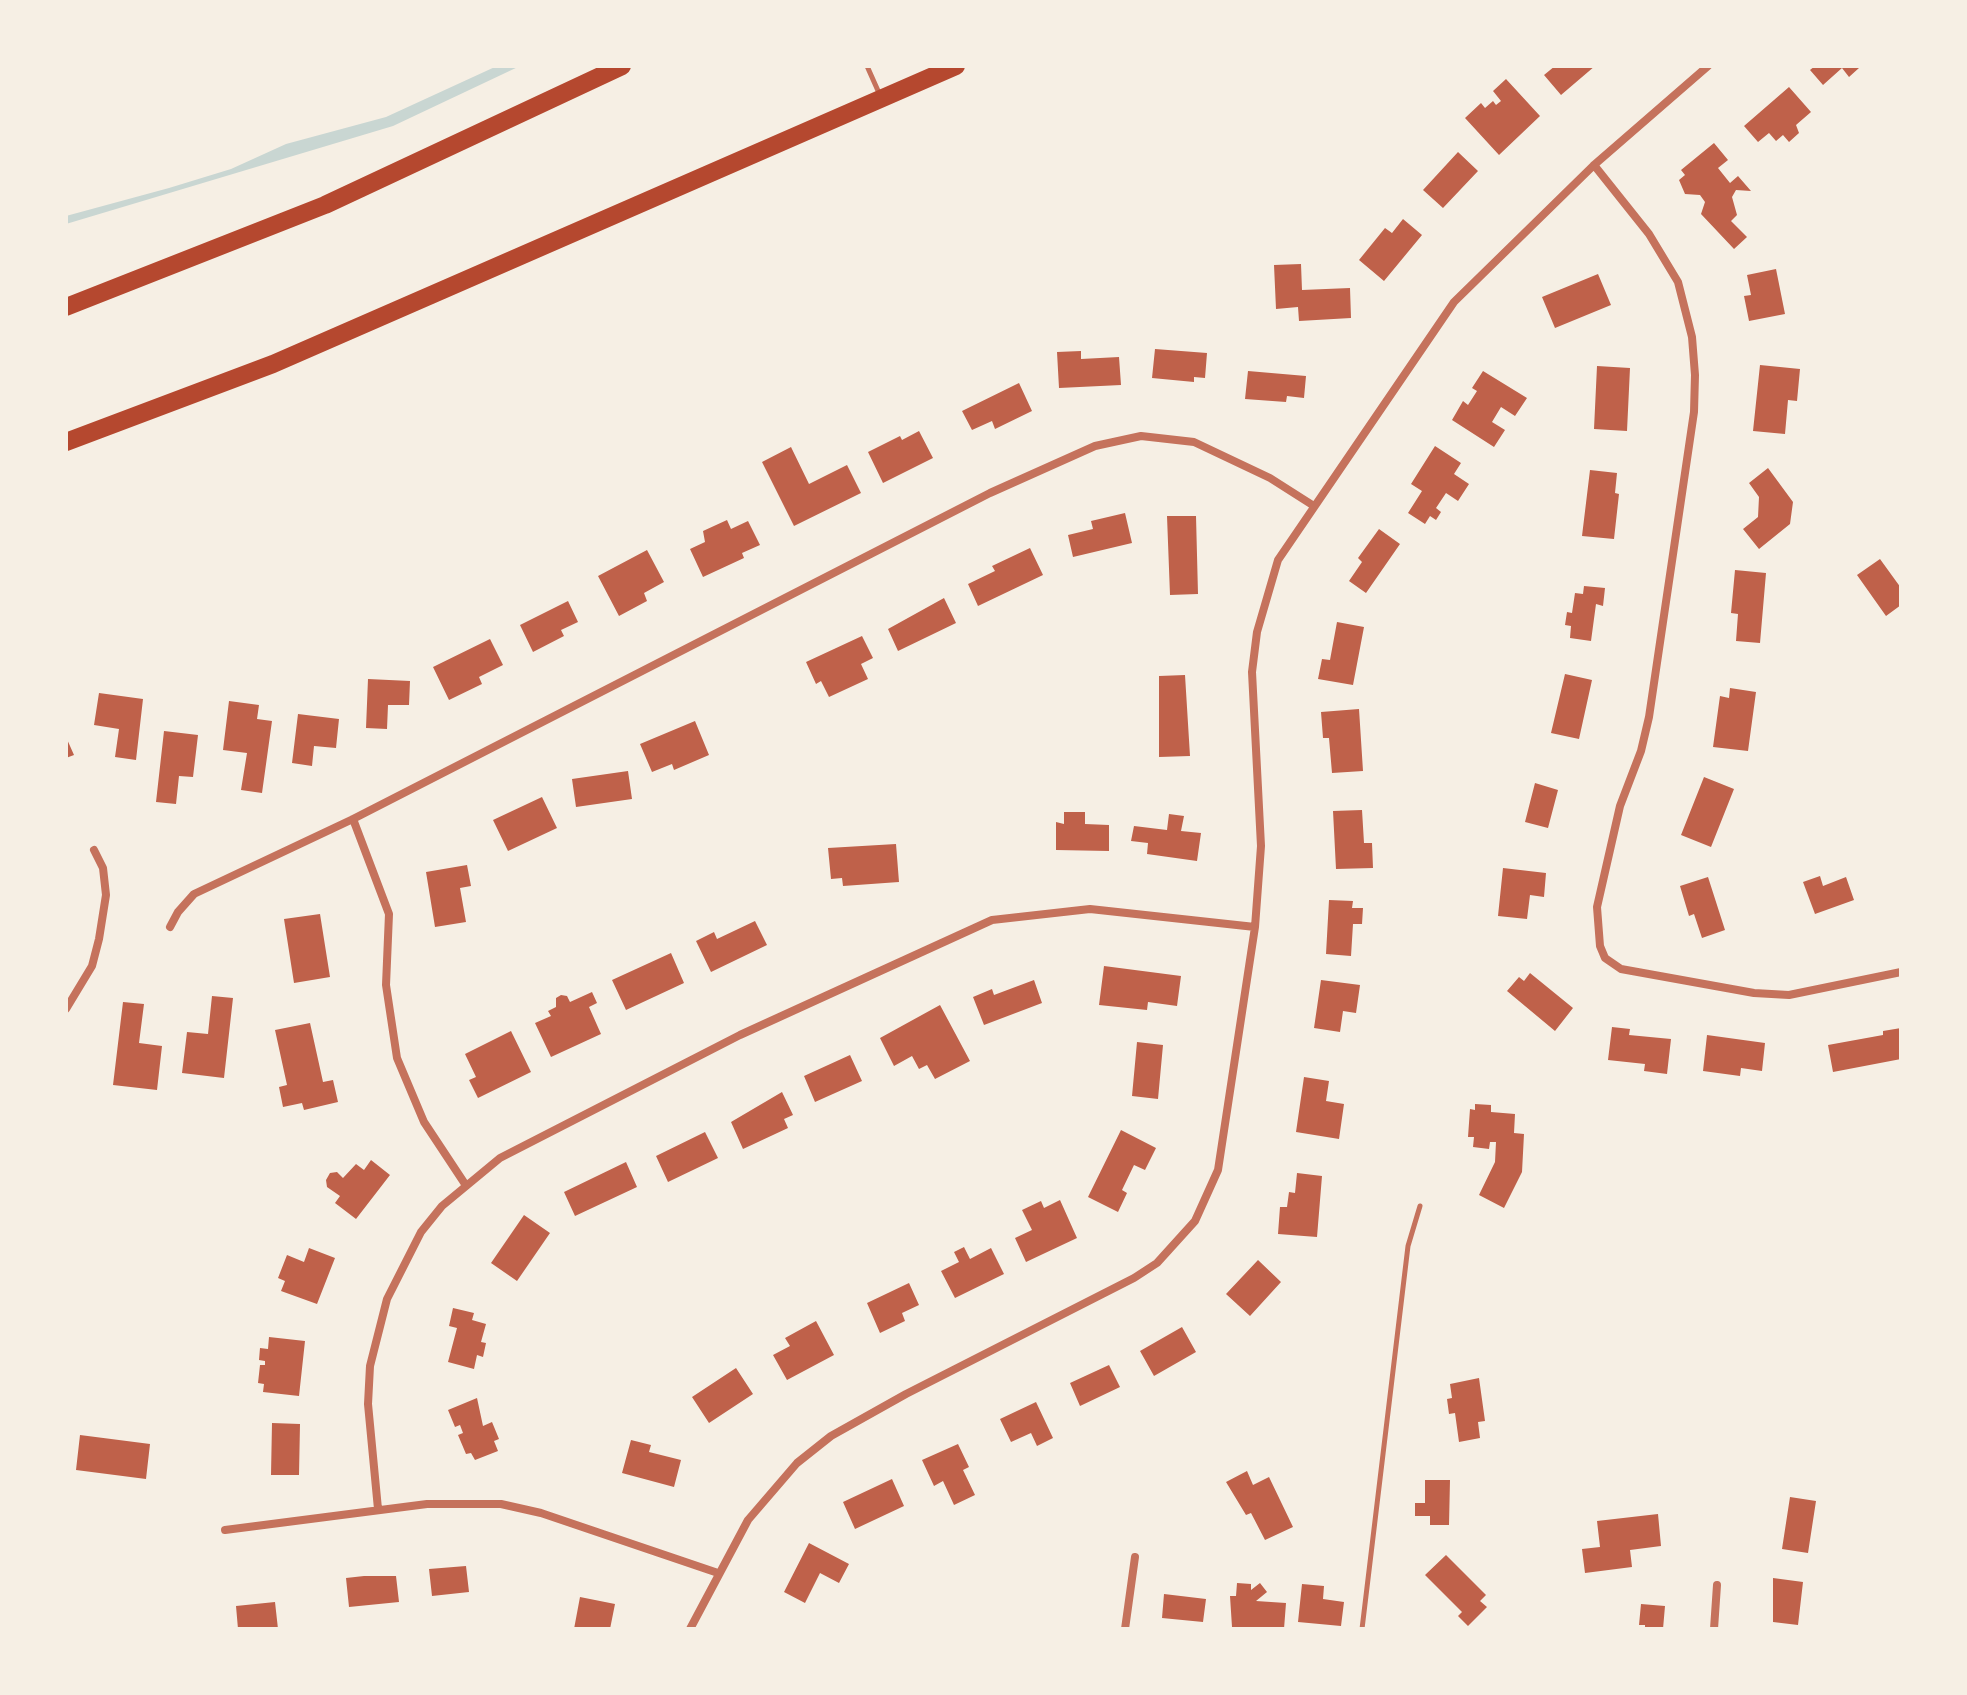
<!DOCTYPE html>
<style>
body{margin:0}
#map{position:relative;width:1967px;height:1695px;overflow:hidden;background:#f6efe4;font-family:"Varela Round",sans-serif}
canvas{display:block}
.frame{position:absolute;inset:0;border:68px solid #f6efe4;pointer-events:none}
</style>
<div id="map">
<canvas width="1967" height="1695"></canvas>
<div class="frame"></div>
</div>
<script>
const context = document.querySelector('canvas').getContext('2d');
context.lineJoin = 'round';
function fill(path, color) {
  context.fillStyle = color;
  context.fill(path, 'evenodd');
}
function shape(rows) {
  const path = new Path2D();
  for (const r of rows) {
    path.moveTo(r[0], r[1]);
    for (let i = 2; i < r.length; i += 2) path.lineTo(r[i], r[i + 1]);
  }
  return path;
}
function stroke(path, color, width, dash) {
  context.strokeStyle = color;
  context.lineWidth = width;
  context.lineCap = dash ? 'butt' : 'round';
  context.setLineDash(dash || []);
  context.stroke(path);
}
fill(shape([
 [497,66,520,66,393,126,66,224,66,216,169,188,231,169,286,144,386,117]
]), '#c9d6d2');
fill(shape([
 [1555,66,1595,66,1561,95,1544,75],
 [1815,66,1858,66,1859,68,1849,77,1842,68,1823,85,1810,70],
 [1506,79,1540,116,1499,155,1465,118,1481,103,1485,108,1493,101,1496,105,1501,101,1493,91],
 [1789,87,1811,112,1796,125,1799,133,1789,142,1783,135,1776,141,1769,133,1758,142,1744,126],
 [1714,143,1728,160,1718,168,1730,183,1738,176,1751,191,1736,190,1732,197,1737,215,1731,221,1747,237,1734,249,1701,214,1705,202,1700,195,1685,194,1679,180,1685,175,1681,170],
 [1458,152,1478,171,1443,208,1423,190],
 [1403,219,1422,235,1384,281,1359,260,1385,228,1392,233],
 [1301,264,1302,290,1350,288,1351,318,1299,321,1298,307,1276,309,1274,265],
 [1776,269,1785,314,1749,321,1744,296,1751,295,1747,275],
 [1598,274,1611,305,1555,328,1542,297],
 [1155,349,1207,353,1205,378,1194,377,1194,382,1152,378],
 [1081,351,1081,359,1119,357,1121,385,1059,388,1057,352],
 [1760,365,1800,369,1797,401,1788,400,1785,434,1753,431],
 [1597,366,1630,368,1627,431,1594,429],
 [1248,371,1306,376,1304,398,1287,396,1286,402,1245,399],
 [1483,371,1527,398,1515,416,1501,407,1492,422,1505,430,1494,447,1452,420,1463,401,1468,405,1477,391,1472,388],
 [1019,383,1032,411,995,429,992,421,972,430,962,411],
 [919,431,933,458,883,483,868,452,900,436,902,440],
 [1435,446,1461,463,1454,474,1469,484,1458,501,1446,493,1436,508,1441,512,1436,520,1430,516,1425,524,1408,513,1422,491,1411,484],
 [791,447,809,484,847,465,861,493,794,526,762,462],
 [1768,468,1793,502,1790,524,1759,549,1743,529,1758,517,1759,497,1749,483],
 [1590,470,1617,473,1615,493,1619,494,1614,539,1582,536],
 [1125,513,1132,543,1073,557,1068,535,1093,529,1091,521],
 [1167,516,1196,516,1198,594,1170,595],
 [727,520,731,529,748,521,760,545,742,553,744,558,703,577,690,549,705,542,703,531],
 [1379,529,1400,544,1366,593,1349,581,1362,562,1358,558],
 [1030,548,1043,575,978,606,968,584,995,571,992,566],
 [647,550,664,582,644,593,647,601,619,616,598,576],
 [1880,559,1901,588,1901,605,1886,616,1857,575],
 [1735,570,1766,573,1760,643,1736,641,1738,614,1731,613],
 [1584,586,1605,588,1603,606,1596,604,1591,641,1570,638,1571,626,1565,625,1567,612,1572,613,1575,593,1583,594],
 [944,598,956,623,898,651,888,629],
 [568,601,578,622,561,630,564,636,533,652,520,625],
 [1337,622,1364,627,1353,685,1318,679,1322,659,1330,660],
 [862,636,873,658,861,664,868,679,829,697,821,681,816,684,806,662],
 [490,639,503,665,479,677,482,684,449,700,433,667],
 [1565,674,1592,680,1579,739,1551,733],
 [1185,675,1190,756,1159,757,1159,676],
 [368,679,410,681,409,705,388,705,387,729,366,728],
 [1730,688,1756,692,1748,751,1713,747,1720,696,1729,698],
 [99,693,143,699,136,760,115,757,119,729,94,725],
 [229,701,259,705,257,719,272,721,262,793,241,790,247,753,223,750],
 [1359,709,1363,771,1332,773,1329,738,1323,738,1321,712],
 [298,714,339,719,336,748,314,746,312,766,292,763],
 [695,721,709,755,674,770,672,764,652,772,640,744],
 [164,731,198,735,193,777,179,776,176,804,156,802],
 [66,737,74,755,66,758],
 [628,771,632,799,576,807,572,779],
 [1704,777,1734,789,1711,847,1681,835],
 [1535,783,1558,790,1548,828,1525,822],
 [542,797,557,828,508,851,493,820],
 [1362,810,1364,843,1372,843,1373,868,1336,869,1333,811],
 [1064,812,1085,812,1085,824,1109,825,1109,851,1056,850,1056,822,1064,824],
 [1169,814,1184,816,1181,831,1201,833,1197,861,1147,854,1148,843,1131,841,1134,826,1167,830],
 [896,844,899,882,843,886,842,878,831,879,828,848],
 [467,865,471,886,460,888,466,922,435,927,426,872],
 [1503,868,1546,873,1544,897,1530,895,1527,919,1498,916],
 [1820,876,1823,886,1846,877,1854,900,1815,914,1803,882],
 [1708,877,1725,930,1702,938,1694,914,1689,916,1680,886],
 [1329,900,1353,901,1352,908,1363,908,1362,924,1353,924,1351,956,1326,954],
 [320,914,330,977,294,983,284,919],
 [755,921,767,945,711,972,696,941,714,932,717,939],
 [671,953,684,983,626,1010,612,980],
 [1104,966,1181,976,1177,1006,1148,1002,1147,1010,1099,1005],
 [1530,973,1573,1008,1555,1031,1507,991,1519,977,1524,981],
 [1034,980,1042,1003,984,1025,973,997,992,989,994,995],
 [1321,980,1360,985,1356,1013,1343,1011,1340,1032,1314,1028],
 [592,992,597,1003,589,1007,601,1034,551,1057,535,1023,551,1016,548,1011,556,1007,556,998,561,995,567,996,570,1002],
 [212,996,233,998,224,1078,182,1073,187,1032,208,1034],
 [123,1002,144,1004,139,1043,162,1046,157,1090,113,1085],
 [940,1005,970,1061,935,1079,927,1065,919,1069,912,1056,894,1066,880,1038],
 [310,1023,323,1082,333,1080,338,1102,304,1110,302,1103,283,1107,279,1087,287,1085,275,1030],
 [1612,1027,1630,1029,1629,1035,1671,1039,1667,1074,1644,1071,1645,1064,1608,1060],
 [1901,1028,1901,1059,1833,1072,1828,1045,1883,1035,1883,1031],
 [511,1031,531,1072,478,1098,469,1080,476,1077,465,1054],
 [1707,1035,1765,1043,1762,1071,1741,1068,1740,1076,1703,1071],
 [1137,1042,1163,1045,1158,1099,1132,1096],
 [850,1055,862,1081,815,1102,804,1076],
 [1304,1077,1329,1081,1326,1101,1344,1104,1339,1139,1296,1132],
 [782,1092,793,1115,784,1119,788,1128,743,1149,731,1122],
 [1475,1104,1491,1105,1491,1112,1515,1114,1514,1133,1524,1134,1522,1172,1504,1208,1479,1195,1495,1162,1496,1142,1490,1142,1489,1149,1473,1147,1474,1137,1468,1137,1470,1109,1475,1110],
 [1121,1130,1156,1148,1145,1170,1134,1165,1122,1190,1127,1193,1118,1212,1088,1197],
 [705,1132,718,1158,668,1182,656,1156],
 [371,1160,390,1175,356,1219,335,1203,340,1196,327,1187,326,1180,330,1173,337,1172,343,1178,356,1164,364,1170],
 [626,1162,637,1187,575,1216,564,1192],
 [1297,1173,1322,1176,1317,1237,1278,1234,1280,1207,1287,1207,1289,1192,1295,1193],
 [1060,1200,1077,1238,1026,1262,1015,1238,1032,1230,1022,1210,1041,1201,1044,1208],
 [524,1215,550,1233,517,1281,491,1263],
 [964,1247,970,1259,991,1248,1004,1274,955,1298,941,1271,959,1262,954,1252],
 [309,1248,335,1258,317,1304,281,1291,285,1281,278,1278,287,1255,304,1262],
 [1258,1260,1281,1282,1250,1316,1226,1294],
 [909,1283,919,1305,902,1313,905,1321,880,1333,867,1303],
 [453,1308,474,1313,472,1320,486,1324,481,1342,486,1343,483,1357,477,1355,474,1369,448,1362,457,1328,449,1326],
 [816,1321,834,1355,787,1380,773,1355,790,1346,785,1338],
 [1182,1327,1196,1352,1154,1376,1140,1351],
 [269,1337,305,1341,299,1396,263,1392,264,1384,258,1383,260,1365,265,1365,265,1361,259,1360,260,1348,268,1349],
 [1109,1365,1120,1387,1080,1406,1070,1383],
 [736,1368,753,1394,709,1423,692,1397],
 [1479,1378,1485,1421,1478,1422,1480,1438,1459,1442,1455,1413,1449,1414,1447,1399,1452,1398,1450,1384],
 [477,1398,483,1426,492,1422,499,1439,494,1441,498,1451,475,1460,471,1453,466,1454,458,1435,463,1433,460,1425,455,1427,448,1410],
 [1036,1402,1053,1438,1037,1446,1031,1433,1011,1442,1000,1419],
 [272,1423,300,1424,299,1475,271,1475],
 [80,1435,150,1444,146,1479,76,1470],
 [631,1440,651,1445,649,1452,681,1460,674,1487,622,1473],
 [958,1444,969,1467,963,1470,975,1495,954,1505,943,1481,934,1486,922,1460],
 [1247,1471,1253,1485,1269,1477,1293,1527,1265,1540,1251,1513,1246,1515,1226,1482],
 [892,1479,904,1506,855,1529,843,1502],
 [1425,1480,1450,1480,1449,1525,1430,1525,1430,1516,1415,1516,1415,1503,1425,1503],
 [1790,1497,1816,1501,1808,1553,1782,1549],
 [1658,1514,1661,1546,1630,1550,1632,1567,1585,1573,1582,1549,1600,1547,1597,1521],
 [809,1543,849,1564,839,1583,820,1573,805,1603,784,1592],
 [1446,1555,1486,1595,1480,1601,1487,1607,1468,1626,1458,1616,1462,1612,1425,1575],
 [466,1566,469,1592,432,1596,429,1569],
 [364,1576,396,1576,399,1602,349,1607,346,1578],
 [1773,1578,1803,1582,1798,1625,1773,1622],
 [1237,1583,1251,1584,1251,1590,1260,1583,1267,1592,1256,1601,1286,1603,1284,1629,1232,1627,1230,1596,1236,1596],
 [1302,1584,1324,1586,1323,1599,1344,1602,1341,1626,1298,1622],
 [1164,1594,1206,1599,1203,1622,1162,1618],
 [580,1597,615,1604,610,1629,574,1629],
 [275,1602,278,1629,238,1629,236,1606],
 [1641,1604,1665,1606,1663,1629,1645,1629,1645,1625,1639,1625]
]), '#bf614a');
stroke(shape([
 [867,66,879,93],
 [1362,1629,1408,1246,1420,1206]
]), '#c5725c', 5);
stroke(shape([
 [1594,165,1649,234,1678,282,1692,337,1695,375,1694,412,1649,717,1641,751,1620,806,1597,907,1600,946,1605,958,1621,969,1754,993,1789,995,1901,972],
 [353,819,389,914,386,985,397,1058,424,1122,465,1184],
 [170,927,178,912,194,894,353,819,990,493,1095,446,1141,436,1194,442,1270,478,1314,506],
 [66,1009,92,966,99,939,106,895,103,868,94,850],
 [378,1509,368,1404,370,1366,387,1299,421,1232,442,1206,500,1158,740,1035,992,920,1090,909,1255,927],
 [225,1530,427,1504,501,1504,541,1513,718,1573],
 [690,1629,748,1520,797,1463,831,1436,906,1394,1134,1278,1157,1263,1195,1221,1218,1170,1255,927,1261,846,1252,672,1257,632,1278,560,1454,302,1594,165,1708,66],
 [1125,1629,1135,1557],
 [1714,1629,1717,1585]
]), '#c5725c', 8);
stroke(shape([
 [66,307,325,205,622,66],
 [66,442,273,364,956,66]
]), '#b5482f', 18);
</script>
